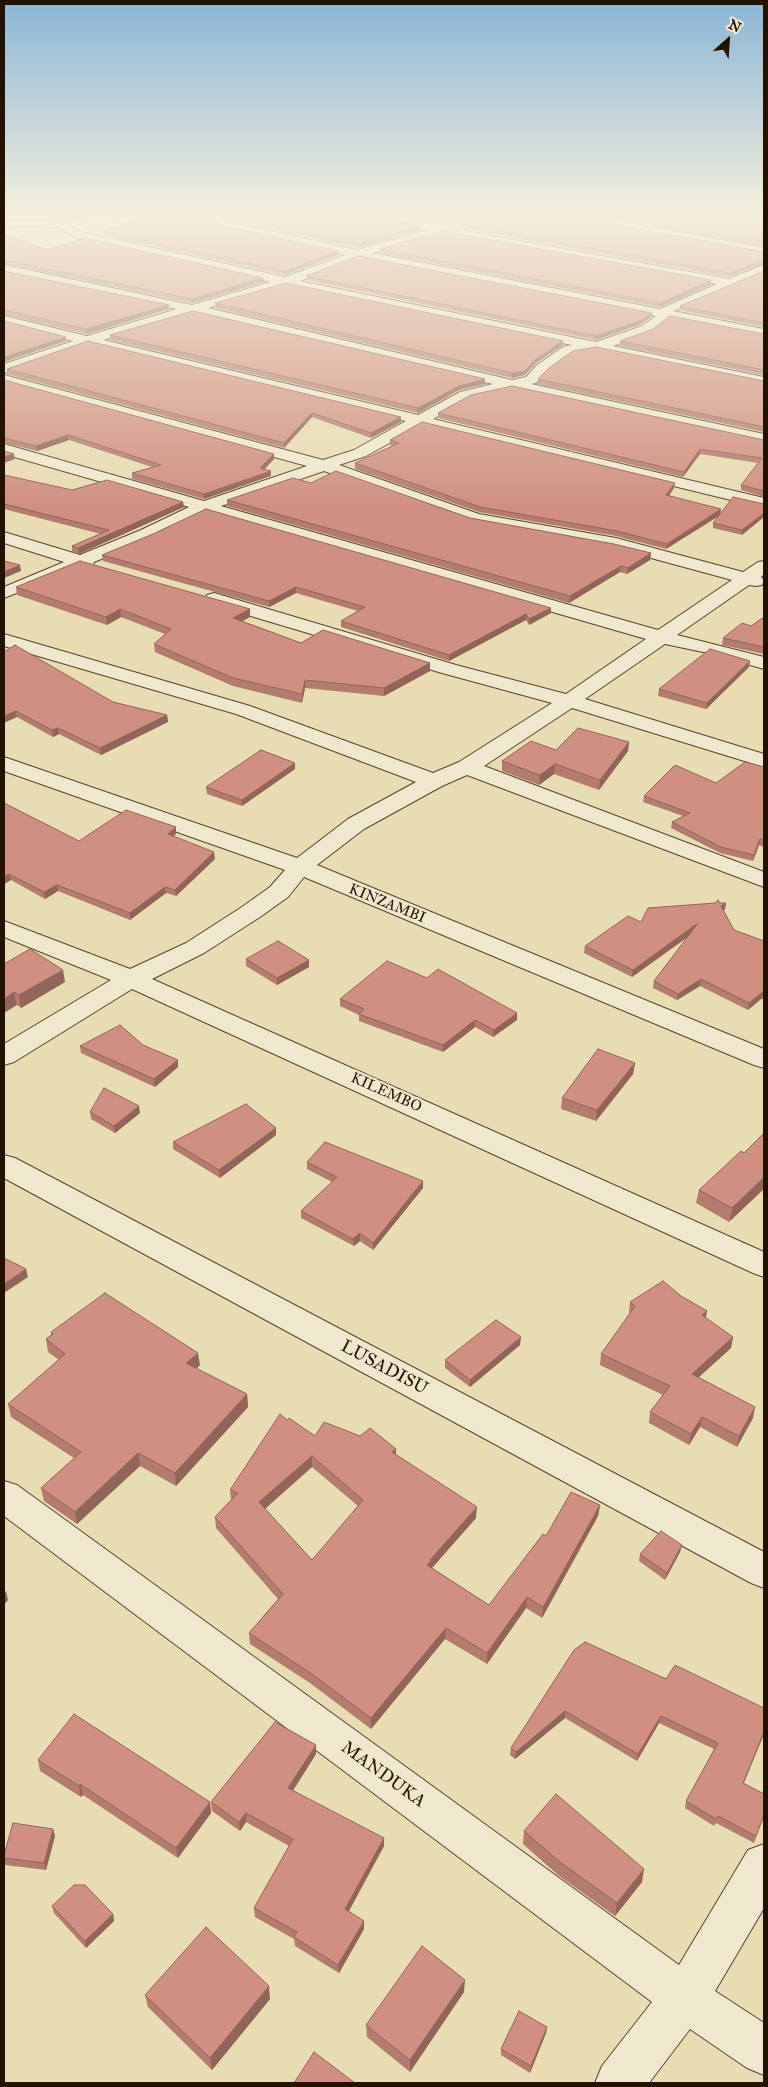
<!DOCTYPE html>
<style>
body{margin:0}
#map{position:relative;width:768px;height:2087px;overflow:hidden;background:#e8dcb3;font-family:"IM FELL Great Primer",serif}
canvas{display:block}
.frame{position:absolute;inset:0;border:5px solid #241201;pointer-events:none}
.north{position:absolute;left:703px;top:15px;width:50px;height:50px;-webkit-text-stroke:4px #f0e8ce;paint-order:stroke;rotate:26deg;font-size:14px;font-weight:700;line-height:20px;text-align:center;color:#241201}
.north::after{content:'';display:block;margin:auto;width:18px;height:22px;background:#241201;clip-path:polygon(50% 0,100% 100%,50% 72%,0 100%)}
</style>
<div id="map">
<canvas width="768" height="2087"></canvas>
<div class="frame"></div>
<div class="north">N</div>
</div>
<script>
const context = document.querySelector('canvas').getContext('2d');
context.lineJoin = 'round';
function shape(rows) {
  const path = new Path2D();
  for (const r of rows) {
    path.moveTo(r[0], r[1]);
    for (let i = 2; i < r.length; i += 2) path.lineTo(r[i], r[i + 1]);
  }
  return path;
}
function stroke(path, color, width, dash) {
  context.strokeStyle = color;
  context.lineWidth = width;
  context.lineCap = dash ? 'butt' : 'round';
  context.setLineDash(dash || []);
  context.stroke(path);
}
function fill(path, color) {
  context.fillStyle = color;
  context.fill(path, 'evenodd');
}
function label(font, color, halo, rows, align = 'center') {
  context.font = font + ' "IM FELL Great Primer",serif';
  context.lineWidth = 4.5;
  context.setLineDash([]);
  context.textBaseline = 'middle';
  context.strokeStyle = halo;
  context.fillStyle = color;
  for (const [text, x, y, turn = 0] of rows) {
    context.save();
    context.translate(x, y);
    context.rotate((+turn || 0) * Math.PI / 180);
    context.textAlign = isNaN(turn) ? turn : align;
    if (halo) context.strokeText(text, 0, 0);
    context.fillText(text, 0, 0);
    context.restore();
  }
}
stroke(shape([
 [4,222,139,215]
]), '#6d766f', 4.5);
const street = shape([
 [201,215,214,215,229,222,357,250,428,230,371,218,366,215,386,215,441,226,474,215,489,215,488,217,455,229,729,279,764,265,764,273,673,311,764,329,764,337,669,318,652,332,613,346,764,377,764,385,596,350,572,354,547,371,536,383,531,384,764,434,764,444,512,389,470,398,433,419,764,498,764,508,422,425,366,456,339,465,479,514,616,538,743,572,758,562,764,561,764,574,761,577,764,580,762,585,756,586,749,585,677,635,764,657,764,669,708,653,665,644,585,699,764,754,764,767,572,708,484,766,764,872,764,887,467,775,442,786,364,829,317,865,764,1049,764,1068,754,1065,304,877,288,897,260,917,204,953,152,979,764,1252,764,1277,753,1273,132,989,14,1062,4,1065,4,1044,111,980,4,937,4,921,130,969,186,943,242,907,270,887,285,870,4,771,4,757,297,858,348,819,416,782,236,714,4,646,4,634,250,706,433,773,459,762,552,703,442,673,207,603,205,599,207,595,214,593,221,595,456,665,566,694,646,639,206,512,153,538,94,562,92,567,82,567,4,598,4,587,64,562,4,543,4,532,80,555,141,530,189,507,4,454,4,444,204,501,307,466,4,383,4,375,323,460,354,450,406,421,88,344,4,373,4,364,73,341,4,324,4,316,87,336,177,309,4,273,4,265,192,305,271,282,74,237,59,227,4,226,4,220,61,221,81,232,285,277,345,255,221,227,201,215],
 [442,233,717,284,660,309,372,253,442,233],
 [358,258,656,316,642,326,596,342,300,281,358,258],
 [286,285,400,310,572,345,563,347,537,365,526,377,512,380,208,308,286,285],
 [193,313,221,319,493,384,460,392,418,415,103,340,193,313],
 [324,471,470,522,614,548,732,580,658,630,221,506,324,471],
 [565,215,587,215,764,248,764,254,570,218,565,215],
 [741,215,764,215,764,221,742,217,741,215],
 [4,1155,15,1158,764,1552,764,1588,751,1583,4,1178,4,1155],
 [4,1481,17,1485,679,1965,748,1850,764,1844,764,1908,715,1991,764,2023,764,2075,747,2068,690,2029,649,2083,595,2083,602,2066,652,2002,4,1516,4,1481]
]);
stroke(street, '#55442e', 2);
fill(street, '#f0e8ce');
fill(shape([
 [146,215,204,215,220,225,338,255,285,275,104,235,104,231,148,216],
 [218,215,369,215,420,226,420,230,357,248,230,220],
 [395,215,468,215,441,224],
 [597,215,742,215,764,219,764,247],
 [570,216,764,252,729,277,462,228,462,224],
 [4,234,48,250,263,278,264,282,192,303,4,264],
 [380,249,711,280,711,285,660,307,380,253],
 [4,271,169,305,169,309,87,334,4,315],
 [764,271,764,327,679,310,680,306],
 [306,276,651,317,641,324,596,340,307,280],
 [215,303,563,345,536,363,525,375,512,378,215,308],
 [764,334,764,375,620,346,620,341],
 [110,335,485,384,459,390,418,413,110,340],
 [7,369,401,417,401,422,371,438,312,417,284,448,7,374],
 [538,379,764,381,764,432,538,384],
 [4,380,274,454,274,459,264,469,271,476,204,499,132,479,132,473,152,467,69,440,37,451,4,443],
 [438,413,764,440,764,497,741,490,741,485,758,463,700,454,683,477,438,418],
 [390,440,674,488,669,496,720,514,764,504,742,535,713,528,713,523,719,516,666,549,616,536,479,512,355,469,355,463,392,446,390,445],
 [4,475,72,490,183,502,184,507,79,554,72,552,72,546,101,534,4,509],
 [311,483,470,518,651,553,650,560,627,574,620,572,569,603,227,506,227,500],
 [102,555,551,608,551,613,529,625,526,620,449,661,341,627,341,621,358,611,296,593,269,607,103,561],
 [16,587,250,609,250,617,242,621,301,643,430,663,430,671,384,696,305,688,302,703,233,686,155,652,154,644,165,634,121,617,107,625,17,595],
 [764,617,764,654,722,645,723,638,751,626],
 [4,652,113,702,167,715,168,722,101,755,59,734,53,737,17,717],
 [749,667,706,709,658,696,659,689],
 [629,742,628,751,599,790,554,774,539,785,502,771,502,761,556,750],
 [295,763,295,769,242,806,207,794,206,787],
 [764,767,764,847,759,845,753,861,720,853,671,828,672,822,683,816,643,802,644,796,716,783],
 [4,803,79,841,176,827,176,834,173,836,215,859,176,896,166,893,130,920,58,891,45,899,11,880,4,884],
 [720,903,726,903,725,909,724,911,734,930,764,941,764,998,761,999,748,1010,700,986,677,1000,653,988,654,981,688,937,632,977,584,953,585,946,641,922],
 [246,959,309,967,277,985,246,966],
 [4,964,65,982,21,1008,17,1005],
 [340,999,517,1020,493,1037,475,1027,443,1052,359,1021,359,1015,340,1006],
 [143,1045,178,1067,155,1087,81,1053,80,1046],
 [635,1063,633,1074,596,1121,561,1109,562,1098],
 [90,1112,140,1113,115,1133,91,1119],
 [276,1128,276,1135,220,1178,173,1149,173,1142],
 [744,1153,729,1222,696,1203,699,1190],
 [307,1162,423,1188,373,1250,360,1241,354,1246,301,1218,301,1211,332,1182,307,1169],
 [681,1296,707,1311,705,1318,733,1337,731,1348,698,1378,753,1418,737,1447,700,1427,689,1445,649,1423,650,1412,663,1395,600,1365,601,1354,630,1314,629,1312,630,1302],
 [51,1332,200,1365,196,1369,247,1394,248,1407,176,1486,140,1466,77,1524,44,1501,41,1488,74,1458,11,1417,8,1404,59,1360,48,1352,46,1339,51,1335],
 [520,1345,470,1387,445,1368,445,1360],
 [287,1420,315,1436,396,1455,476,1518,432,1568,489,1605,546,1536,600,1505,598,1516,542,1618,526,1608,487,1664,445,1639,371,1729,310,1683,250,1644,249,1633,278,1599,216,1528,215,1517,231,1500,230,1490],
 [312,1467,358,1506,312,1560,265,1509],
 [682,1545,680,1552,665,1580,639,1561,640,1554],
 [574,1650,764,1708,764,1734,743,1783,764,1794,764,1816,754,1843,716,1823,714,1826,685,1808,686,1801,714,1749,659,1723,637,1761,565,1718,515,1759,510,1755,511,1748],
 [316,1754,293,1790,384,1846,349,1911,364,1929,339,1973,295,1946,294,1939,255,1917,254,1908,289,1846,246,1822,240,1831,212,1811,211,1802],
 [38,1760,210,1802,211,1813,178,1858,83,1795,81,1797,40,1771],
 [53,1829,55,1836,46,1870,5,1865,4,1860,4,1855],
 [524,1831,642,1882,615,1916,558,1875,523,1844],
 [52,1906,113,1914,114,1921,86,1948,54,1913],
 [464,1992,410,2072,367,2037,366,2025],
 [145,1995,270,1999,212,2070,148,2007],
 [547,2027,546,2033,530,2073,501,2055,501,2049]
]), '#b37c6f');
fill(shape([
 [457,215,468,215,441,224,441,220],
 [420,226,420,230,357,248,357,244],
 [338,251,338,255,285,275,285,271],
 [764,260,764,264,729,277,729,273],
 [263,278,264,282,192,303,192,299],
 [711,280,711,285,660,307,660,303],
 [169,305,169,309,87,334,86,329],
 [652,313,651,317,641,324,596,340,596,336],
 [66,337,66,341,4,362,4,357],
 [563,341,563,345,536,363,525,375,512,378,512,373,536,359],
 [485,379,485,384,459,390,418,413,418,408,459,386],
 [312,413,312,417,284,448,284,443],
 [401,417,401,422,371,438,371,433],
 [68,435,69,440,37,451,36,446],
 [700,449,700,454,683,477,684,472],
 [14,454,15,459,4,463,4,457],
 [274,454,274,459,261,473,260,468],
 [271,471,271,476,204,499,204,494],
 [675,483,674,488,665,500,666,495],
 [183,502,184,507,79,554,78,548],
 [721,509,720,515,666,549,667,544],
 [764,513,764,517,742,535,742,530],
 [651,553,650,560,627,574,628,568],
 [20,565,21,571,4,578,4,572],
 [621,566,620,572,569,603,570,596],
 [296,587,296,593,269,607,269,601],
 [551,608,551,613,529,625,529,619],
 [120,609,121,617,107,625,106,617],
 [250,609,250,617,233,626,233,618],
 [526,614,526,620,449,661,449,655],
 [750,661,749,667,706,709,707,703],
 [430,663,430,671,384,696,384,688],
 [305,680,305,688,302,703,302,694],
 [16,711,17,717,4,723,4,716],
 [167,715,168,722,101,755,100,748],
 [58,728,59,734,53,737,52,730],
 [629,742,628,751,599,790,600,780],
 [295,763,295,769,242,806,242,800],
 [555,764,554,774,539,785,540,775],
 [176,827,176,834,168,841,168,834],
 [760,839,759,845,753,861,754,855],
 [214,852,215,859,176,896,175,890],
 [9,874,11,880,4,884,4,877],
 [57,885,58,891,45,899,44,892],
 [165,887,166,893,130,920,130,913],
 [726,903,725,909,720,913,721,906],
 [698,923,697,930,632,977,633,970],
 [309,960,309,967,277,985,277,978],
 [63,970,65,982,21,1008,19,995],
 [701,979,700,986,677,1000,678,994],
 [764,991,764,998,761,999,748,1010,749,1003],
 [14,992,17,1005,4,1013,4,999],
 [517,1013,517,1020,493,1037,494,1030],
 [475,1020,475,1027,443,1052,443,1045],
 [178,1060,178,1067,155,1087,154,1079],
 [635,1063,633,1074,596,1121,597,1110],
 [139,1106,140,1113,115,1133,114,1126],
 [276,1128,276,1135,220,1178,219,1170],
 [764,1177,764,1189,729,1222,732,1208],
 [423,1181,423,1188,373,1250,373,1243],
 [360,1233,360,1241,354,1246,353,1239],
 [26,1269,28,1277,4,1293,4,1284],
 [707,1311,705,1322,702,1315],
 [521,1337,520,1345,470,1387,470,1380],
 [733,1337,731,1348,690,1385,692,1374],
 [198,1353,200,1365,188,1376,186,1363],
 [247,1394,248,1407,176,1486,175,1473],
 [755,1407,753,1418,737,1447,739,1436],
 [702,1417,700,1427,689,1445,691,1434],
 [396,1449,396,1460,392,1452],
 [138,1453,140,1466,77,1524,75,1512],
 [312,1456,312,1467,260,1513,259,1502],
 [600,1505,598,1516,542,1618,543,1607],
 [477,1507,476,1518,431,1569,427,1565,430,1560],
 [682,1545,680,1552,665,1580,667,1573],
 [6,1591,8,1600,4,1605,4,1594],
 [527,1597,526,1608,487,1664,487,1653],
 [446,1628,445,1639,371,1729,371,1718],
 [565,1711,565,1718,515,1759,516,1752],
 [661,1716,659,1723,637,1761,638,1754],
 [764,1732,764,1734,741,1790,743,1783],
 [316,1745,316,1754,289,1797,288,1788],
 [80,1784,83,1795,81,1797,79,1786],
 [210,1802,211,1813,178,1858,176,1848],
 [246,1813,246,1822,240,1831,239,1822],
 [53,1829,55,1836,46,1870,44,1863],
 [384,1838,384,1846,345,1918,345,1909],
 [644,1869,642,1882,615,1916,617,1903],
 [113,1914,114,1921,86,1948,85,1941],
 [364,1921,364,1929,339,1973,338,1965],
 [465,1980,464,1992,410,2072,410,2060],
 [269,1986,270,1999,212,2070,210,2058],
 [547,2027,546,2033,530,2073,531,2066]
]), '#92655a');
const building = shape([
 [152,215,204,215,220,225,338,251,285,271,104,231,152,215],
 [226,215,369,215,420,226,357,244,229,216,226,215],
 [415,215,457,215,441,220,415,215],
 [489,215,568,215,570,216,764,252,764,260,729,273,462,224,489,215],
 [618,215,742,215,764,219,764,242,618,215],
 [442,231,711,280,660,303,380,249,442,231],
 [4,234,48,250,85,238,263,278,192,299,4,260,4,234],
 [358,256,652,313,642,320,596,336,306,276,358,256],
 [4,271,169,305,86,329,4,310,4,271],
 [764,271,764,323,680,306,764,271],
 [286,283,563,341,536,359,525,371,512,373,215,303,286,283],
 [193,311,485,379,459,386,418,408,110,335,193,311],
 [670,316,764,334,764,370,620,341,653,329,670,316],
 [4,321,66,337,4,357,4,321],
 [88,341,401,417,371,433,312,413,284,443,7,369,88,341],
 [596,347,764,381,764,427,538,379,549,368,573,351,596,347],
 [4,380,274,454,260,468,271,471,204,494,132,473,161,465,68,435,36,446,4,438,4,380],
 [512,386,764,440,764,491,741,485,762,458,700,449,684,472,438,413,471,395,512,386],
 [422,422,675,483,666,495,721,509,667,544,617,531,480,507,355,463,399,443,390,440,422,422],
 [4,451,14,454,4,457,4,451],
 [336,471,470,518,614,544,651,553,628,568,621,566,570,596,227,500,293,478,311,483,336,471],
 [4,475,72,490,107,480,183,502,78,548,72,546,109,530,4,504,4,475],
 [733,497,764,504,764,513,742,530,713,523,733,497],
 [206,509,551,608,529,619,526,614,449,655,341,621,365,607,296,587,269,601,102,555,153,534,206,509],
 [4,561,20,565,4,572,4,561],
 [80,561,250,609,233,618,301,643,323,630,430,663,384,688,305,680,302,694,233,678,154,644,171,629,120,609,106,617,16,587,80,561],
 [764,617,764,647,723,638,742,623,751,626,764,617],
 [15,645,113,702,167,715,100,748,58,728,52,730,16,711,4,716,4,652,15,645],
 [710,649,750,661,707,703,659,689,710,649],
 [578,728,629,742,600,780,555,764,540,775,502,761,531,741,556,750,578,728],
 [261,750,295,763,242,800,206,787,261,750],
 [745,762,764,767,764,840,760,839,754,855,721,847,672,822,690,813,644,796,675,765,716,783,745,762],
 [4,803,79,841,126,810,176,827,168,834,214,852,175,890,165,887,130,913,57,885,44,892,9,874,4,877,4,803],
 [718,900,720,903,726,903,721,906,734,930,764,941,764,991,749,1003,701,979,678,994,654,981,698,923,633,970,585,946,628,916,641,922,648,908,715,903,718,900],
 [278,941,309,960,277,978,246,959,278,941],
 [30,949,63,970,19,995,14,992,4,999,4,964,30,949],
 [387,961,427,978,438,969,517,1013,494,1030,475,1020,443,1045,359,1014,364,1009,340,999,387,961],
 [120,1025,143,1045,178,1060,154,1079,80,1046,120,1025],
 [598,1049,635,1063,597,1110,562,1098,598,1049],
 [104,1088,139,1106,114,1126,90,1112,104,1088],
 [246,1104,276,1128,219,1170,173,1142,246,1104],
 [764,1133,764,1177,732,1208,699,1190,741,1151,744,1153,764,1133],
 [325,1142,423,1181,373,1243,360,1233,353,1239,301,1211,337,1177,307,1162,325,1142],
 [4,1258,26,1269,4,1284,4,1258],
 [663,1281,681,1296,707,1311,702,1315,733,1337,692,1374,755,1407,739,1436,702,1417,691,1434,650,1412,670,1386,601,1354,635,1306,630,1302,663,1281],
 [105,1293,198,1353,186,1363,247,1394,175,1473,138,1453,75,1512,41,1488,81,1452,8,1404,65,1354,46,1339,53,1334,51,1332,105,1293],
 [496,1320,521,1337,470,1380,445,1360,496,1320],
 [280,1414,287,1420,289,1418,315,1436,324,1422,360,1436,370,1428,396,1449,392,1452,477,1507,430,1560,431,1561,427,1565,489,1605,543,1534,546,1536,571,1492,600,1505,543,1607,527,1597,487,1653,446,1628,371,1718,309,1672,249,1633,283,1594,215,1517,238,1493,230,1490,280,1414],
 [312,1456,363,1500,312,1560,259,1502,312,1456],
 [661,1531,682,1545,667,1573,640,1554,661,1531],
 [585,1642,666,1679,675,1665,764,1708,764,1732,743,1783,764,1794,764,1815,756,1836,718,1816,716,1819,686,1801,718,1743,661,1716,638,1754,565,1711,516,1752,511,1748,574,1650,585,1642],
 [74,1714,210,1802,176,1848,80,1784,79,1786,38,1760,74,1714],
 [275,1722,316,1745,288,1788,384,1838,345,1909,364,1921,338,1965,294,1937,297,1932,254,1908,293,1839,246,1813,239,1822,211,1802,275,1722],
 [556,1794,644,1869,617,1903,560,1862,524,1831,556,1794],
 [13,1823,53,1829,44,1863,4,1858,4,1855,13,1823],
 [74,1885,85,1885,113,1914,85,1941,52,1906,74,1885],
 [206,1927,269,1986,210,2058,145,1995,206,1927],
 [422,1946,465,1980,410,2060,366,2025,422,1946],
 [519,2011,547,2027,531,2066,501,2049,519,2011],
 [314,2052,355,2083,294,2083,314,2052]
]);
fill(building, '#d09081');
stroke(building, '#92655a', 1);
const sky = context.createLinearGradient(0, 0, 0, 507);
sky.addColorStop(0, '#8ab6d5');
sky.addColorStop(0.42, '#f5efdd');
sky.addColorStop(1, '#f5efdd00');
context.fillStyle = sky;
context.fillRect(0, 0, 768, 507);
label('15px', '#241201', '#f0e8ce', [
 ["KINZAMBI",387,904,22],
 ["KILEMBO",386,1093,24]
]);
label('18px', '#241201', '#f0e8ce', [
 ["LUSADISU",384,1368,28],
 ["MANDUKA",383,1775,36]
]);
</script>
